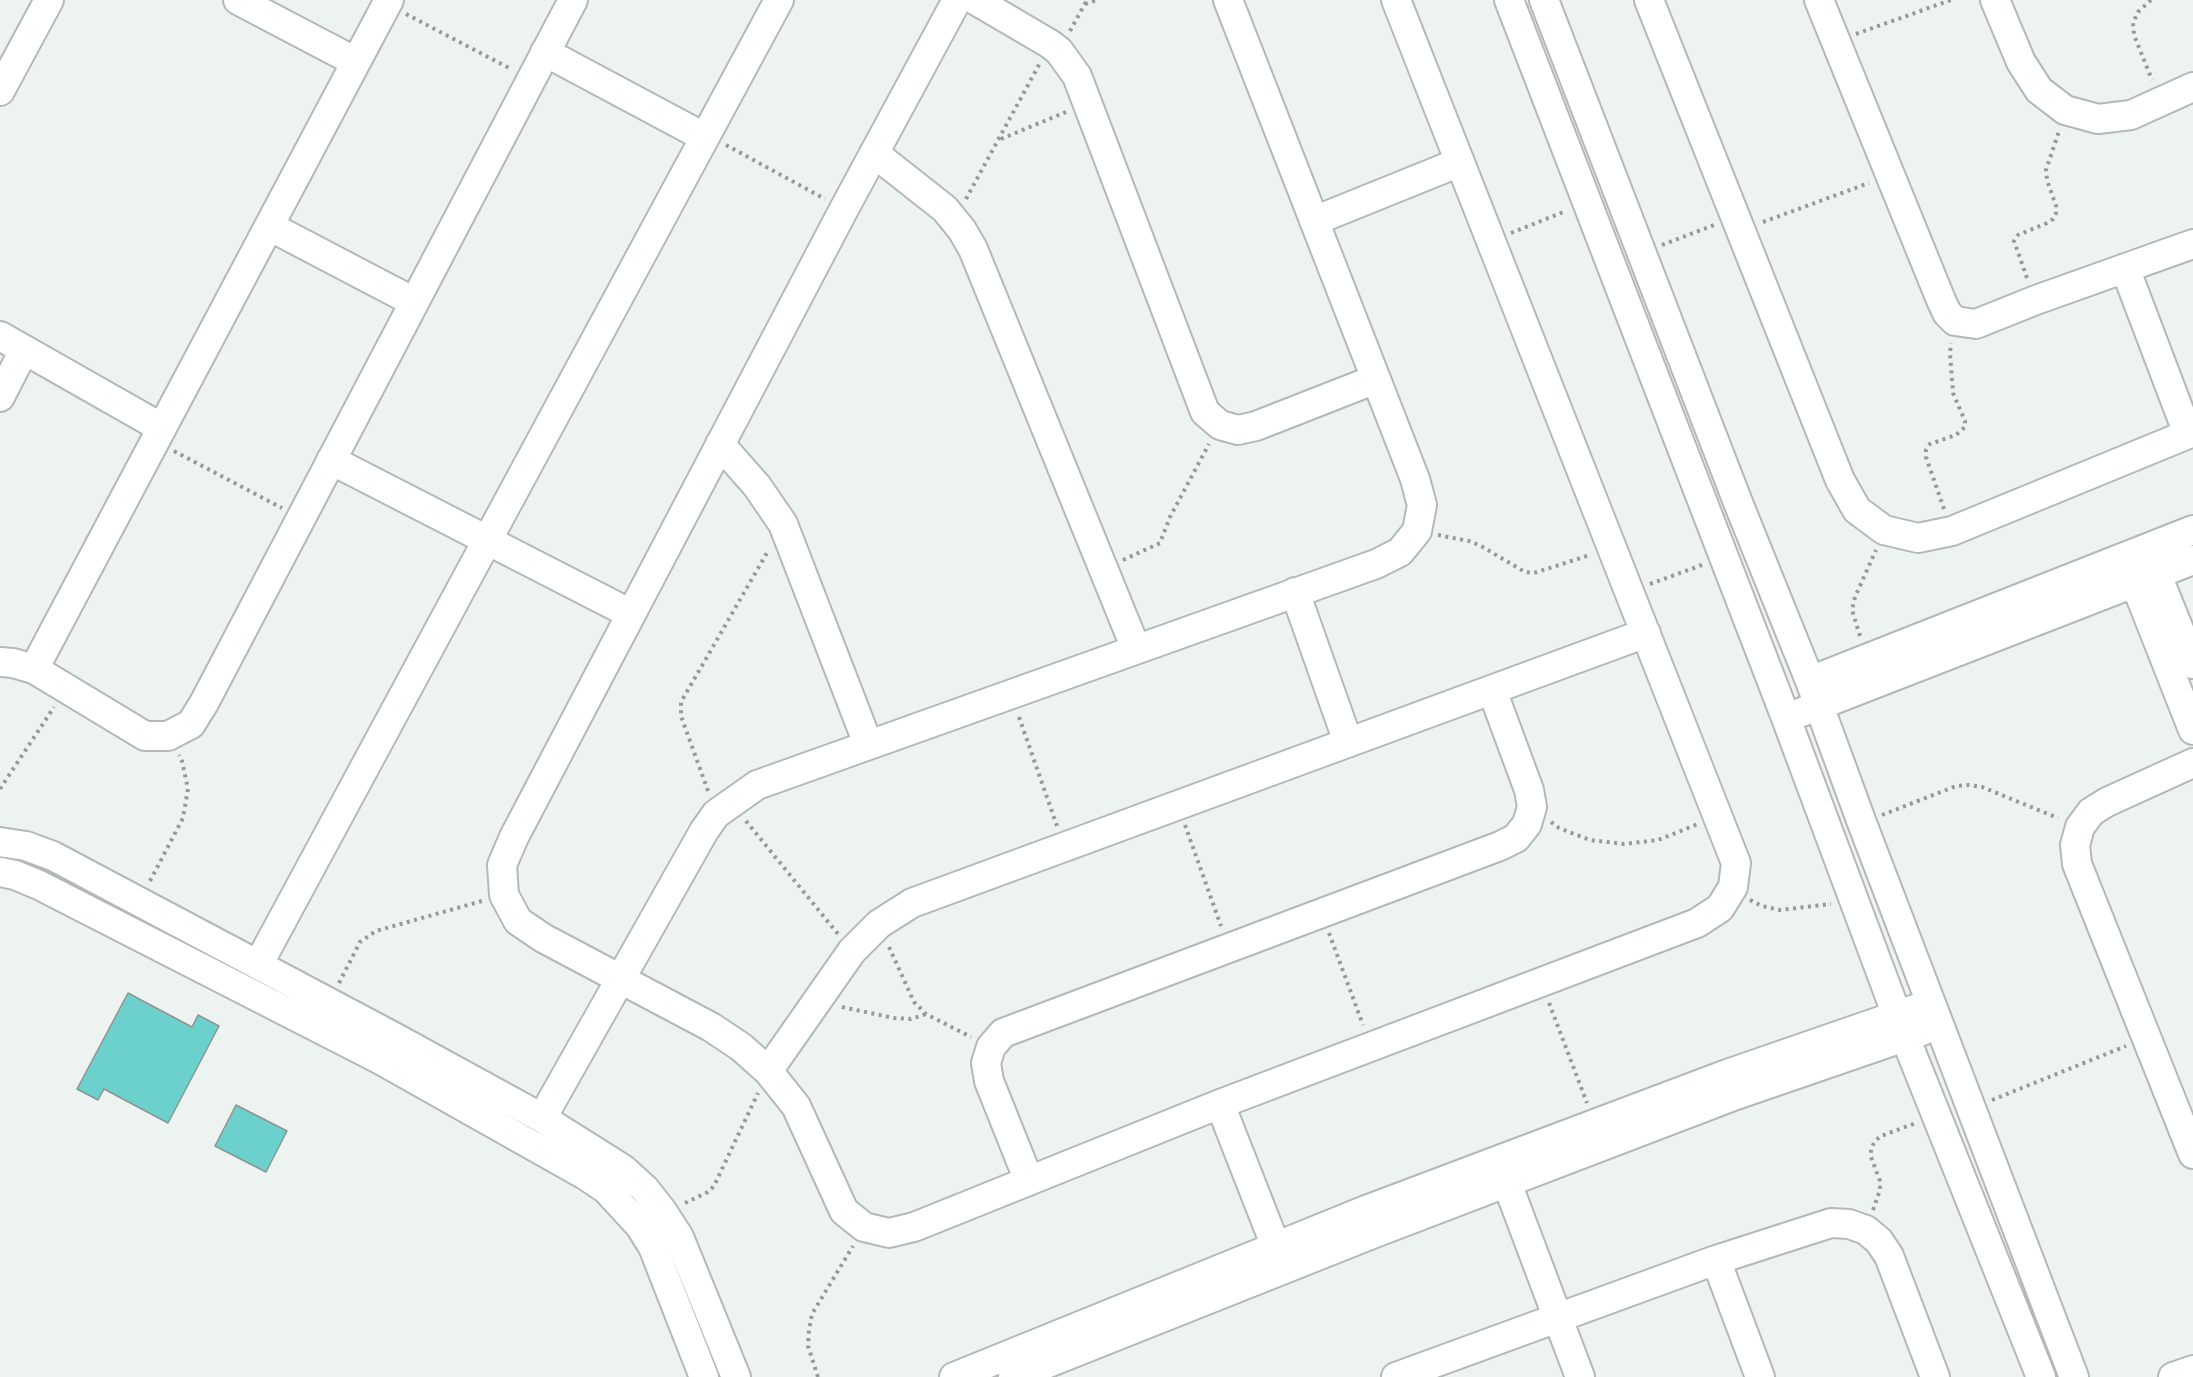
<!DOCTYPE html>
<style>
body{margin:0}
canvas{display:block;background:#edf3f0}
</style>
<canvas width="2193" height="1377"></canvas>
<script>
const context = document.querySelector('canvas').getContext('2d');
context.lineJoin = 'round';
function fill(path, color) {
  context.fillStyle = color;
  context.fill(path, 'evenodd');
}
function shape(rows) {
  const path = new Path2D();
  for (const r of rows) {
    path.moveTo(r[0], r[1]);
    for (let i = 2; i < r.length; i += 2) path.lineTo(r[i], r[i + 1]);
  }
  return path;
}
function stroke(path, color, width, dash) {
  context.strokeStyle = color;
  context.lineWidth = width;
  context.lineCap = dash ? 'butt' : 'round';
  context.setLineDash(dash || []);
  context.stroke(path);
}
const building = shape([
 [128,993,192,1027,198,1015,219,1026,168,1123,104,1089,98,1100,77,1089,128,993],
 [236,1105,287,1131,266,1172,215,1146,236,1105]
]);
fill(building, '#6cd0cc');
stroke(building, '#8d9493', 1.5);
const minor = shape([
 [238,0,356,62],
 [957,0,844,209,514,837,502,865,504,895,518,921,543,938,711,1027,741,1047,768,1071,796,1106,844,1211,864,1227,889,1233,914,1227,1220,1104,1697,923,1720,908,1733,887,1736,863,1396,0],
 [975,0,1050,44,1059,51,1077,76,1205,412,1220,425,1238,430,1256,426,1376,379],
 [1509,0,1786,718,1905,1037,2041,1377],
 [1544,0,1739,505,1810,681,1862,823,2074,1377],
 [1649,0,1840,480,1857,510,1884,530,1918,538,1952,531,2193,432],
 [1819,0,1941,300,1947,313,1955,321,1976,324,2036,300,2193,244],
 [1995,0,2021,62,2039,90,2065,110,2098,119,2131,115,2193,87],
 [545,52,691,130],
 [0,91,49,0],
 [874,153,945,209,962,230,973,249,1136,649],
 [1314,221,1460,162],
 [269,226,414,302],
 [2125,268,2188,434],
 [0,336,162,428],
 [0,397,24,350],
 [720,444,757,486,783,524,868,744],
 [331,460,631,614],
 [2157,575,2193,664],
 [2135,583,2193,730],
 [1295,592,1348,742],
 [0,662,13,663,34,669,145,736,168,736,191,724,204,703,573,0],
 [34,669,389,0],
 [1810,681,2193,530],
 [1802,712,2193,560],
 [2193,763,2107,802,2091,812,2080,827,2075,845,2077,864,2193,1154],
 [0,842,26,846,53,856,394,1037,542,1118,623,1169,645,1189,663,1212,679,1237,736,1377],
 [0,872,15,875,39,885,381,1060,585,1175,606,1189,640,1226,653,1247,704,1377],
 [258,965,779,0],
 [768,1071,852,951,879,924,912,903,1646,633],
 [1220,1104,1276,1247],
 [542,1118,704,831,716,814,757,785,1376,564,1400,552,1417,531,1422,505,1415,479,1228,0],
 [1029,1181,989,1081,986,1063,991,1047,1003,1033,1500,846,1516,838,1527,824,1532,807,1529,790,1492,690],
 [1507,1183,1580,1377],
 [1716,1260,1760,1377],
 [954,1377,1366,1210,1727,1074,1915,1009],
 [1013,1377,1375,1233,1736,1095,1922,1031],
 [1396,1377,1716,1260,1831,1223,1849,1224,1866,1230,1879,1241,1889,1256,1935,1377],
 [2173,1377,2193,1370]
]);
stroke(minor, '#b4b9b6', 32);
stroke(shape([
 [2151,0,2138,12,2133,23,2134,35,2152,80],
 [1085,4,1097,0],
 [406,14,511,69],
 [1070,31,1087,0],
 [1856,34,1951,0],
 [1001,139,1066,112],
 [726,145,825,199],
 [966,199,1040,63],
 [1763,222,1869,183],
 [1511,233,1566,211],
 [1662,245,1714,225],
 [2027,278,2014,241,2018,235,2047,223,2053,219,2056,213,2056,206,2047,180,2046,170,2059,131],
 [174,451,282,508],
 [1944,509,1926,457,1926,450,1930,444,1956,435,1965,427,1965,421,1953,393,1950,353,1951,343],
 [1438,535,1469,541,1481,546,1525,572,1534,573,1590,555],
 [1123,560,1160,543,1170,517,1209,444],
 [1650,584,1702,565],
 [1860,636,1852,610,1855,597,1876,550],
 [1019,717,1057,826],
 [0,789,54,707],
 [708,791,681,716,681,702,768,551],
 [1882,815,1956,786,1969,785,1982,787,2058,818],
 [746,821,838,934],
 [1551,822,1559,828,1590,840,1624,844,1658,840,1698,824],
 [1185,825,1221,926],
 [150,881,183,818,188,789,182,761,179,755],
 [1750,900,1762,906,1780,910,1831,904],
 [1329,933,1363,1025],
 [889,947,914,1002,926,1014,971,1037],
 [339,983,360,942,376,931,482,901],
 [1549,1003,1587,1103],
 [842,1007,894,1018,911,1019,926,1014],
 [1992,1100,2126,1046],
 [685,1203,708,1192,714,1186,758,1093],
 [1873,1210,1880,1190,1880,1181,1871,1157,1871,1149,1875,1141,1881,1136,1916,1123],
 [818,1377,808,1346,809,1330,812,1314,853,1246]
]), '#959a98', 4, [3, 4.5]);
stroke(minor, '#fff', 28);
</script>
